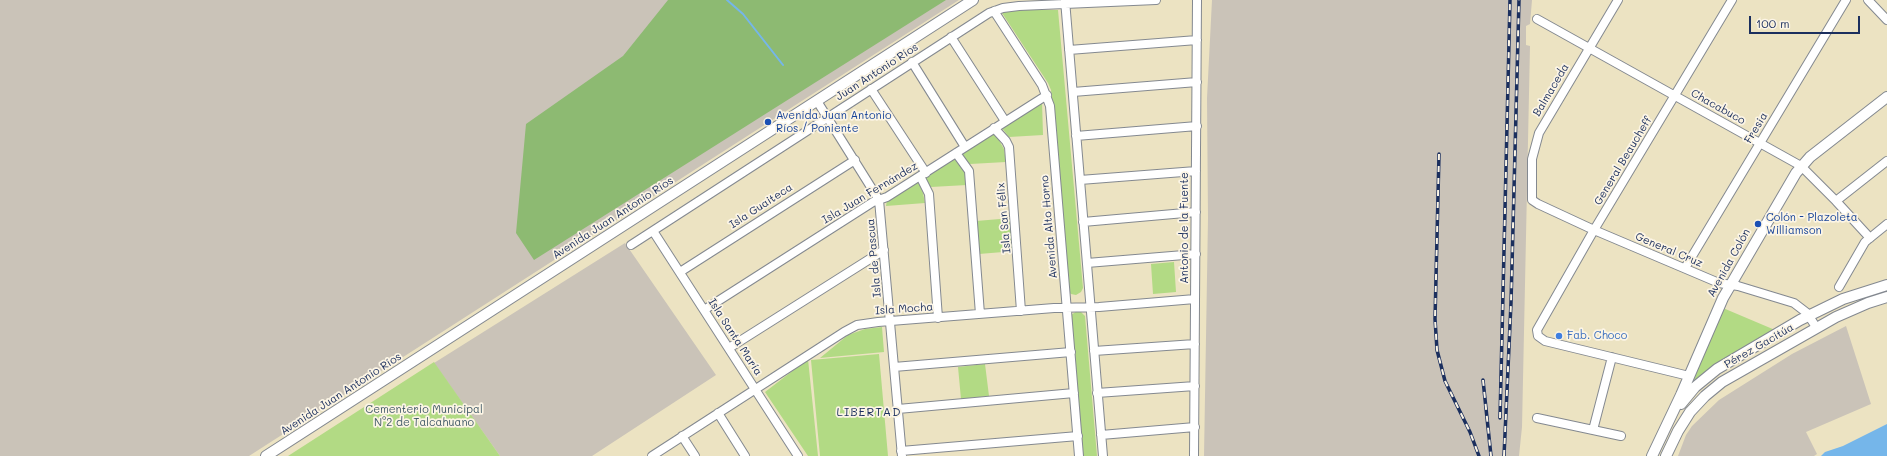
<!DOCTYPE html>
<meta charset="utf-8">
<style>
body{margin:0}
#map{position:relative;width:1887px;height:456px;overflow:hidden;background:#ece3c2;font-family:Mali,sans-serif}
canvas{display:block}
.scale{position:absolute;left:1749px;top:16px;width:111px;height:18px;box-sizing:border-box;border:2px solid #1b2f5e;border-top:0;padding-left:5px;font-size:12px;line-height:14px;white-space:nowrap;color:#1b2f5e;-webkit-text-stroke:3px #fcf5e5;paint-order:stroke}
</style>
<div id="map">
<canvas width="1887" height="456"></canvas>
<div class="scale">100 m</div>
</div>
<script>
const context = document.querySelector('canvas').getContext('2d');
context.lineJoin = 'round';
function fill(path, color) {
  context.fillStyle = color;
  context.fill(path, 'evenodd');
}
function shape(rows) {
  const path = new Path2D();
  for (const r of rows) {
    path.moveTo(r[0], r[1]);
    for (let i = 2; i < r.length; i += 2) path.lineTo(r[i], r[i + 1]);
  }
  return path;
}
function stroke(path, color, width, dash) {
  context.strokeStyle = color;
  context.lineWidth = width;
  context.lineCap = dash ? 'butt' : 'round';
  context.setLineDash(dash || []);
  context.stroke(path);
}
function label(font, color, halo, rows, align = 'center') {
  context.font = font + ' Mali,sans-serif';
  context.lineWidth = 3.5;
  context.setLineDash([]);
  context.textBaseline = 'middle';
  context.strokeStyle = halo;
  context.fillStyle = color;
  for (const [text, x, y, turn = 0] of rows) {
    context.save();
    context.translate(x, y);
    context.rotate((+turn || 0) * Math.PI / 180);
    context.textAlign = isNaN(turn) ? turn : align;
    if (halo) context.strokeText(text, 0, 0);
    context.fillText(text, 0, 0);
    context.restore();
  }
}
fill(shape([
 [0,0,959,0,249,456,0,456],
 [1212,0,1532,0,1530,24,1526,26,1526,45,1530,46,1522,427,1519,456,1204,456,1208,218,1207,98],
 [625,243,716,375,592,456,500,456,434,363],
 [1846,326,1871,404,1806,432,1817,454,1814,456,1678,456,1686,435,1692,426,1719,400,1792,354]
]), '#cac3b8');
fill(shape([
 [1026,10,1058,10,1083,288,1081,292,1076,295,1071,294,1068,291,1051,90,1048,83,1002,13,1003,11],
 [1042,101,1043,135,1009,137,1001,127],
 [995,133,1004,149,1006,162,970,164,961,154],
 [956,158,965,171,967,185,931,187,927,183,923,178],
 [918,182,923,193,925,203,886,206,887,200],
 [1012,218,1015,251,979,254,976,221],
 [1174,262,1176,292,1153,294,1151,264],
 [1723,308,1775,330,1696,381,1693,378],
 [1077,311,1080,311,1085,316,1097,456,1082,456,1071,315],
 [882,327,884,352,820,358,848,335,865,329],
 [879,354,888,456,820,456,811,360],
 [808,359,818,456,808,456,765,392],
 [434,362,500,456,288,456],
 [985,364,989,396,961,399,958,367]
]), '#b2da84');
fill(shape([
 [668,0,946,0,534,260,516,233,526,124,623,56]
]), '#8dba72');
fill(shape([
 [1887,424,1887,456,1821,456,1825,452,1843,446]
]), '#75b6ea');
stroke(shape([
 [727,0,743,14,783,65]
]), '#75b6ea', 2);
const minor = shape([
 [1065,0,1103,456],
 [1618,0,1539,133,1532,159,1532,200,1538,204,1594,230,1719,283,1738,286,1794,303,1807,313,1816,327],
 [1868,0,1887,20],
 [994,11,1042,85,1050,106,1079,456],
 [1537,19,1801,166,1836,201,1870,238],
 [951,37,1005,121],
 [1069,50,1197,40],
 [912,62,965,147],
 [871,89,926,173],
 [1073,92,1197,82],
 [817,101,879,200,902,456],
 [994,128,1006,141,1009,147,1021,311],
 [1076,136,1197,126],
 [956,153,969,171,980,314],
 [920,176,929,194,938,318],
 [1080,180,1196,171],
 [1836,201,1887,161],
 [1083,222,1196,212],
 [653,231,798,456],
 [631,245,989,13,1003,8,1019,6,1156,0],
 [1087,263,1196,254],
 [1685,268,1846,0],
 [680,272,855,160],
 [1839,287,1865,242,1887,224],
 [704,310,873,202,887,197,1047,95],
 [729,348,884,250],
 [1094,351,1195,344],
 [894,367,1071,352],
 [1689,376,1545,341,1538,336,1537,330,1594,230,1732,0],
 [1097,393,1195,386],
 [898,409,1074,393],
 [718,413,745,456],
 [1537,418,1621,436],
 [1593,430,1612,357],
 [1101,435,1195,427],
 [682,436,695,456],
 [901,451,1078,436],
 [652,456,844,332,857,325,878,322,1054,308,1099,307,1195,299],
 [1194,456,1197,0]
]);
const major = shape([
 [1681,404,1695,387,1717,369,1800,320,1843,299,1887,285],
 [266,456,973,0],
 [1652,456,1681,395,1723,298,1796,173,1810,157,1887,97],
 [1666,456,1678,431,1690,412,1705,396,1722,382,1836,317,1868,303,1887,297]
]);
stroke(minor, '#848990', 10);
stroke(major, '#848990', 12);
stroke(minor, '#fff', 8);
stroke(major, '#fff', 10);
const rail = shape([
 [1439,154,1435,319,1437,350,1445,381,1470,432,1479,456],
 [1483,380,1491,456],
 [1500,418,1510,0],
 [1504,456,1511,303,1519,0]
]);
stroke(rail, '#1b2f5e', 3.5);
stroke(rail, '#fcf5e5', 2, [6]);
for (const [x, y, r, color] of [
 [768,122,4,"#1a4fb4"],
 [1758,224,4,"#1a4fb4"],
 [1559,336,4,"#3f7fe0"]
]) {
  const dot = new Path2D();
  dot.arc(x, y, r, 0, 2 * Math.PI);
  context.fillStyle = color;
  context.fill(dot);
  stroke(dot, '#fcf5e5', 1.5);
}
label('11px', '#1b2f5e', '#fcf5e5', [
 ["Juan Antonio Ríos",877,72,-33],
 ["Balmaceda",1551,90,-59],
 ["Chacabuco",1718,107,29],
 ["Fresia",1756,128,-59],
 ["General Beaucheff",1623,161,-59],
 ["Isla Juan Fernández",870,193,-31],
 ["Isla Guaiteca",761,206,-33],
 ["Avenida Juan Antonio Ríos",613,218,-33],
 ["Isla San Félix",1004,218,-95],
 ["Avenida Alto Horno",1049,227,-95],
 ["Antonio de la Fuente",1185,228,-90],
 ["General Cruz",1669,250,23],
 ["Isla de Pascua",874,258,-95],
 ["Avenida Colón",1729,263,-61],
 ["Isla Mocha",904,309,-4],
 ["Isla Santa María",735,337,57],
 ["Pérez Gacitúa",1759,346,-30],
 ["Avenida Juan Antonio Ríos",341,394,-33]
]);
label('11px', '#164399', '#fcf5e5', [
 ["Avenida Juan Antonio",776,116],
 ["Ríos / Poniente",776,129],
 ["Colón - Plazoleta",1766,218],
 ["Williamson",1766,231]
], 'left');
label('11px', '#366cbe', '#fcf5e5', [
 ["Fab. Choco",1567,336]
], 'left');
label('11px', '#415a68', '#fcf5e5', [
 ["Cementerio Municipal",424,410],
 ["N°2 de Talcahuano",424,423]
]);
context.letterSpacing = '1px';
label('12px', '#1b2f5e', '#fcf5e5', [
 ["LIBERTAD",869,412]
]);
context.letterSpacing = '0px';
</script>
